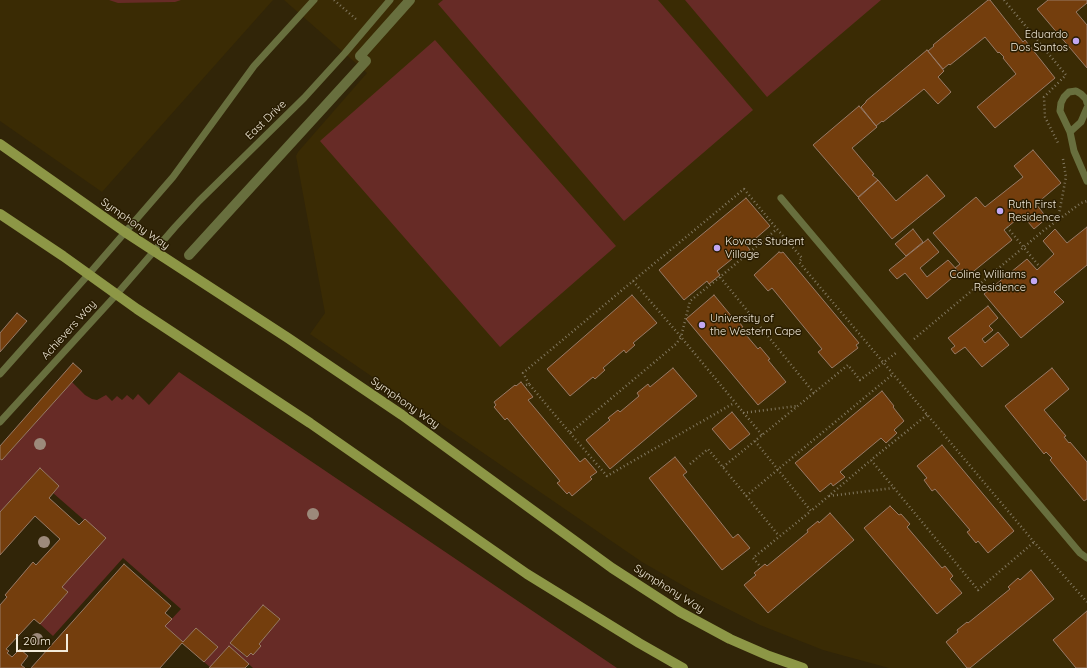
<!DOCTYPE html>
<style>
body{margin:0}
#map{position:relative;width:1087px;height:668px;overflow:hidden;background:#312508;font-family:Quicksand,sans-serif}
canvas{display:block}
.scale{position:absolute;left:16px;top:634px;width:52px;height:18px;box-sizing:border-box;border:2px solid #f3ebda;border-top:0;padding-left:5px;font-size:12px;line-height:14px;white-space:nowrap;color:#f3ebda;-webkit-text-stroke:3px #281c00;paint-order:stroke}
</style>
<div id="map">
<canvas width="1087" height="668"></canvas>
<div class="scale">20 m</div>
</div>
<script>
const context = document.querySelector('canvas').getContext('2d');
context.lineJoin = 'round';
function fill(path, color) {
  context.fillStyle = color;
  context.fill(path, 'evenodd');
}
function shape(rows) {
  const path = new Path2D();
  for (const r of rows) {
    path.moveTo(r[0], r[1]);
    for (let i = 2; i < r.length; i += 2) path.lineTo(r[i], r[i + 1]);
  }
  return path;
}
function stroke(path, color, width, dash) {
  context.strokeStyle = color;
  context.lineWidth = width;
  context.lineCap = dash ? 'butt' : 'round';
  context.setLineDash(dash || []);
  context.stroke(path);
}
function label(font, color, halo, rows, align = 'center') {
  context.font = font + ' Quicksand,sans-serif';
  context.lineWidth = 3;
  context.setLineDash([]);
  context.textBaseline = 'middle';
  context.strokeStyle = halo;
  context.fillStyle = color;
  for (const [text, x, y, turn = 0] of rows) {
    context.save();
    context.translate(x, y);
    context.rotate((+turn || 0) * Math.PI / 180);
    context.textAlign = isNaN(turn) ? turn : align;
    if (halo) context.strokeText(text, 0, 0);
    context.fillText(text, 0, 0);
    context.restore();
  }
}
fill(shape([
 [0,0,273,0,102,192,0,121],
 [284,0,1087,0,1087,668,889,668,823,650,760,625,696,593,642,562,310,334,325,313,296,156,298,152,367,73]
]), '#3a2b04');
fill(shape([
 [109,0,181,0,175,2,118,3],
 [443,0,658,0,753,110,624,221,438,4],
 [685,0,881,0,767,97],
 [435,40,616,246,500,347,320,141],
 [179,372,617,668,253,668,229,646,210,667,204,662,218,647,196,628,183,642,165,626,181,609,123,558,53,636,40,624,68,592,62,587,85,519,84,520,53,493,59,486,40,468,0,512,0,460,2,460,72,382,85,395,92,399,97,400,106,395,112,401,117,396,122,400,127,395,133,400,138,394,149,405],
 [263,605,280,619,259,644,261,646,253,655,251,653,246,657,230,643]
]), '#672b26');
const building = shape([
 [988,0,990,0,1023,42,1025,40,1055,78,995,128,977,107,1016,74,1003,58,1004,57,999,52,998,53,985,37,950,65,949,64,943,69,928,51,934,46,933,45,988,0],
 [1048,0,1087,0,1087,3,1076,12,1087,25,1087,68,1037,9,1048,0],
 [927,50,944,71,938,77,951,92,938,104,924,89,883,122,882,121,876,126,861,107,866,102,866,101,927,50],
 [859,106,877,127,852,148,874,174,872,175,878,180,858,197,813,145,859,106],
 [1033,150,1061,183,1036,204,1047,218,1034,229,1022,215,1004,230,1012,240,969,275,963,269,959,272,955,268,960,264,933,233,976,197,985,207,1023,177,1014,166,1033,150],
 [927,175,945,196,892,239,858,198,878,180,896,201,927,175],
 [746,198,770,226,747,246,750,250,740,258,737,255,717,271,720,275,709,284,707,281,684,300,659,270,746,198],
 [1087,227,1087,265,1054,292,1064,302,1021,338,984,294,1027,259,1037,270,1054,254,1043,241,1055,229,1067,243,1087,227],
 [913,229,923,242,906,256,895,244,913,229],
 [928,239,939,252,920,268,927,277,948,260,959,272,927,299,905,273,897,279,889,270,928,239],
 [779,252,781,253,783,252,859,343,856,345,858,348,832,368,818,352,822,349,772,288,768,291,754,275,779,252],
 [632,295,657,323,633,343,635,345,626,353,624,350,603,368,605,370,595,379,593,377,570,396,547,369,632,295],
 [714,295,733,318,735,317,743,327,741,329,758,349,760,347,770,359,768,360,786,382,758,405,686,319,714,295],
 [988,306,998,318,989,326,993,330,982,339,985,343,998,332,1009,345,982,367,965,347,955,354,951,349,955,346,948,338,988,306],
 [17,313,27,321,0,352,0,333,17,313],
 [73,363,82,371,2,460,0,459,0,446,73,363],
 [673,368,697,396,610,469,586,440,610,420,608,418,618,410,620,412,639,396,637,393,648,384,650,387,673,368],
 [1052,368,1069,389,1044,410,1066,436,1064,437,1069,443,1070,442,1087,462,1087,499,1084,501,1050,460,1052,458,1046,452,1044,454,1005,406,1052,368],
 [521,382,533,397,528,400,580,462,585,458,597,472,590,477,592,479,572,496,569,492,567,494,557,483,560,481,507,418,505,420,494,407,496,405,494,402,515,385,516,386,521,382],
 [882,391,894,406,893,407,904,421,894,430,897,433,886,443,881,438,840,472,845,477,833,486,831,483,820,492,795,463,882,391],
 [732,412,750,434,730,450,712,429,732,412],
 [942,445,1014,531,988,553,978,541,976,543,967,532,970,530,935,489,932,491,924,480,927,478,917,466,942,445],
 [675,457,687,472,683,475,733,538,738,534,750,548,722,570,649,478,675,457],
 [40,468,59,486,49,498,79,525,85,519,106,538,62,587,68,592,40,624,34,619,6,649,9,651,7,653,12,657,20,649,28,656,21,665,25,668,0,668,0,605,7,597,5,595,33,562,36,565,60,539,35,516,0,555,0,512,40,468],
 [890,506,899,515,901,514,910,524,907,527,942,568,945,566,953,576,950,579,962,593,937,614,864,528,890,506],
 [830,513,854,540,768,613,744,585,756,575,754,573,765,564,767,566,808,532,807,530,818,521,819,523,830,513],
 [124,564,171,606,165,613,172,619,165,626,183,642,196,628,218,647,204,662,182,643,160,668,31,668,124,564],
 [1031,570,1054,599,970,668,967,668,946,642,958,632,957,630,967,622,968,623,1010,589,1008,587,1018,578,1020,580,1031,570],
 [263,605,280,619,259,644,261,646,253,655,251,653,247,657,230,643,263,605],
 [1087,611,1087,668,1076,668,1053,640,1087,611],
 [229,646,249,664,245,668,209,668,229,646]
]);
fill(building, '#743e0d');
stroke(building, '#987a66', 1);
stroke(shape([
 [334,0,357,20],
 [1004,0,1066,75,1044,97,1045,117,1059,145],
 [1058,219,1066,177,1063,159],
 [1007,227,1039,266],
 [633,281,744,189,777,229],
 [914,339,1043,231,1081,203,1087,201],
 [529,384,523,373,633,281,681,337,690,301,720,277],
 [526,385,529,384,570,433,676,344,681,337,762,435],
 [814,393,720,277,777,229,802,258,799,262,1034,542,1087,602],
 [743,413,797,406],
 [927,415,871,460,978,590,1034,542],
 [570,433,607,476,734,403],
 [755,441,811,511,871,460],
 [690,464,708,449,779,536],
 [723,467,848,365,860,380,896,353],
 [746,496,893,374],
 [829,496,893,488],
 [759,565,753,558,811,511]
]), '#827860', 2.5, [1, 3]);
stroke(shape([
 [1087,103,1086,99,1081,94,1076,91,1069,92,1064,97,1061,103,1060,111,1070,132,1074,151,1087,181],
 [1070,132,1081,122,1087,108],
 [781,198,1080,553,1087,558],
 [0,374,88,275,173,177,254,66,314,0],
 [0,422,116,295,175,227,199,201,304,98,345,53,390,0]
]), '#686f3e', 7);
stroke(shape([
 [189,255,366,61,360,56,410,0]
]), '#686f3e', 10);
stroke(shape([
 [0,144,125,232,288,338,402,415,612,568,680,612,730,639,769,656,803,668],
 [0,214,63,256,137,309,310,423,527,574,639,643,683,668]
]), '#8d9746', 10);
context.fillStyle = '#9c8a7b';
for (const [x, y] of [
 [40,444],
 [313,514],
 [44,542],
 [37,639]
]) {
  context.beginPath();
  context.arc(x, y, 6, 0, 2 * Math.PI);
  context.fill();
}
for (const [x, y, r, color] of [
 [1076,41,4,"#c2a8f3"],
 [1000,211,4,"#c2a8f3"],
 [717,248,4,"#c2a8f3"],
 [1034,281,4,"#c2a8f3"],
 [702,325,4,"#c2a8f3"]
]) {
  const dot = new Path2D();
  dot.arc(x, y, r, 0, 2 * Math.PI);
  context.fillStyle = color;
  context.fill(dot);
  stroke(dot, '#281c00', 1.5);
}
label('11px', '#f3ebda', '#281c00', [
 ["Eduardo",1068,35,"right"],
 ["Dos Santos",1068,48,"right"],
 ["Ruth First",1008,205],
 ["Residence",1008,218],
 ["Kovacs Student",725,242],
 ["Village",725,255],
 ["Coline Williams",1026,275,"right"],
 ["Residence",1026,288,"right"],
 ["University of",710,319],
 ["the Western Cape",710,332]
], 'left');
label('11px', '#f3ebda', '#281c00', [
 ["East Drive",266,120,-44],
 ["Symphony Way",135,224,35],
 ["Achievers Way",69,330,-48],
 ["Symphony Way",405,403,35],
 ["Symphony Way",669,589,32]
]);
</script>
